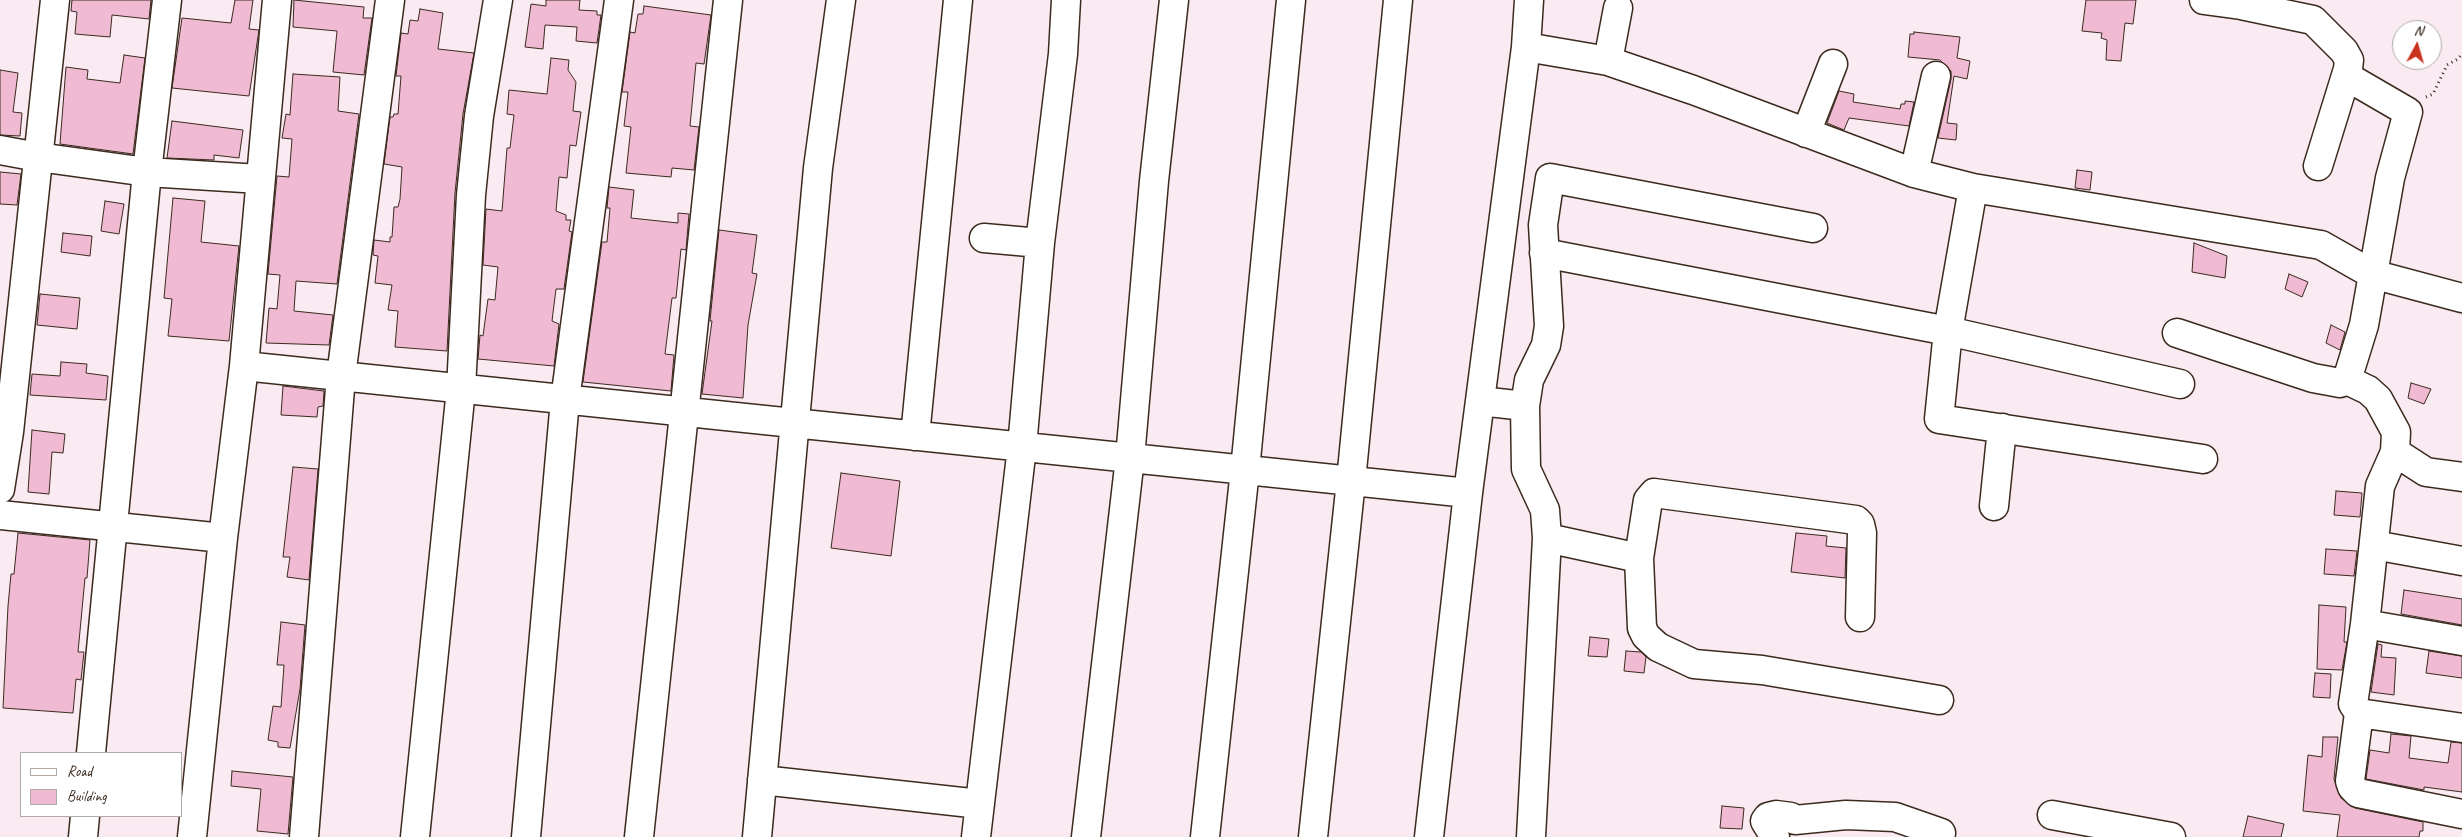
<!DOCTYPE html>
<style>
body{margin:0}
#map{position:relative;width:2462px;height:837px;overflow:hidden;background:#faeaf2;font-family:Caveat,sans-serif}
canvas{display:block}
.legend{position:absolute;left:20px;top:752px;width:162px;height:65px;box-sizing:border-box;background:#fff;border:1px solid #b1aaa5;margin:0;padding:6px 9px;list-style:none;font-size:15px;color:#3b2a1e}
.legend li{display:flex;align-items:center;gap:10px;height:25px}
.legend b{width:25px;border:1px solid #b1aaa5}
.north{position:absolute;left:2392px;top:20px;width:50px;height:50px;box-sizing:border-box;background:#fff;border:1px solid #b1aaa5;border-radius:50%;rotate:6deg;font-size:14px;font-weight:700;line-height:20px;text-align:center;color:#3b2a1e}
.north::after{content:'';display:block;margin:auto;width:18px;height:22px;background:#c8321e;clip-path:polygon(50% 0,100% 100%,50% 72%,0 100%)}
</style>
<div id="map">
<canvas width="2462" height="837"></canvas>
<ul class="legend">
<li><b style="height:6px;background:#fff"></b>Road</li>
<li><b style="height:14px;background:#f0bad3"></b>Building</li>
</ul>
<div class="north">N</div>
</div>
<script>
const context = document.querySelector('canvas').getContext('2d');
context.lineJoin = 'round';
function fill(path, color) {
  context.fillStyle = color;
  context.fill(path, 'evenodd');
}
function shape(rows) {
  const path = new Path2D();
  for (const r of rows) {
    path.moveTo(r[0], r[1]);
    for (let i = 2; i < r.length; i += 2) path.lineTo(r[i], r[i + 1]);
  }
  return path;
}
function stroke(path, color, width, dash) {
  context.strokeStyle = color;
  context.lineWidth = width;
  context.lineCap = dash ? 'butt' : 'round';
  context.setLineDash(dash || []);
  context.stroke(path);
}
const building = shape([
 [72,0,151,0,149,19,112,15,110,37,75,34,77,12,71,11,72,0],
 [235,0,253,0,249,29,259,30,249,96,172,88,182,18,231,23,235,0],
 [294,0,364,7,363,18,372,18,364,75,333,72,337,31,293,27,294,0],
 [546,0,580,0,579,10,597,11,597,15,601,15,597,43,576,41,577,27,545,25,543,49,525,47,531,4,546,6,546,0],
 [2086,0,2136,0,2133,24,2125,23,2121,61,2106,60,2107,40,2101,38,2102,33,2082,31,2086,0],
 [644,6,711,15,704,64,696,63,690,126,699,127,694,170,672,168,671,177,626,173,631,127,624,126,628,92,622,92,630,32,635,33,638,14,643,14,644,6],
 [420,9,443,13,438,49,474,53,463,114,455,193,447,351,395,347,398,311,388,310,392,285,375,283,378,256,373,255,374,240,390,242,390,237,392,237,394,207,398,207,400,199,402,167,384,164,390,117,393,117,394,114,398,114,401,76,396,76,401,33,408,34,410,20,418,21,420,9],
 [1914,32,1960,37,1957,58,1970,61,1967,79,1954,76,1947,123,1957,124,1956,140,1938,138,1951,79,1951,71,1940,60,1908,57,1910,34,1914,34,1914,32],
 [124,55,145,58,133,154,60,144,66,67,88,70,87,79,120,83,124,55],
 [551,58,569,60,568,70,576,82,573,111,581,112,576,146,570,145,567,178,559,177,556,211,566,215,566,220,571,220,569,231,572,232,564,289,556,289,552,321,559,324,554,366,478,359,480,335,483,336,488,299,495,300,498,267,483,265,486,209,502,211,507,148,510,148,514,115,507,114,509,90,547,94,551,58],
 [0,70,18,73,13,112,22,113,20,136,0,135,0,70],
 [293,74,340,77,338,111,359,114,337,284,296,281,294,311,333,315,329,345,266,343,269,308,277,309,280,275,268,274,277,176,289,177,292,139,282,138,286,114,290,115,293,74],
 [1839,91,1854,94,1853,102,1900,109,1901,104,1905,104,1905,101,1914,102,1909,126,1849,118,1844,130,1827,123,1839,91],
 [172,121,243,130,239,158,214,155,214,160,167,158,172,121],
 [2077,170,2092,172,2090,190,2075,188,2077,170],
 [0,172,21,174,17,205,0,204,0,172],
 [609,187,634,190,631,218,678,223,678,213,689,214,686,250,681,249,676,298,672,298,665,354,674,355,671,391,583,382,602,242,607,242,610,208,607,208,609,187],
 [173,198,205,201,201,242,239,246,229,341,168,336,172,299,164,298,173,198],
 [105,201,124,204,119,234,101,231,105,201],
 [719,230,757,235,752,273,757,274,748,325,743,398,702,394,712,321,710,321,719,230],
 [63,233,92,236,90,256,61,252,63,233],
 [2194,243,2227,256,2225,278,2192,272,2194,243],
 [2289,274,2308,282,2302,297,2285,289,2289,274],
 [40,294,80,298,77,329,37,325,40,294],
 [2331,325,2345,332,2340,350,2326,343,2331,325],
 [61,362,87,364,86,373,108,376,106,400,30,395,32,374,60,376,61,362],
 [2411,383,2431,389,2424,404,2408,398,2411,383],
 [283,386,324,391,323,406,318,407,317,417,281,415,283,386],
 [32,430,65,434,63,453,52,452,49,494,28,492,32,430],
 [293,467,318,469,309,580,287,577,290,557,283,557,293,467],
 [841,473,900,481,891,556,831,548,841,473],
 [2336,491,2362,493,2360,517,2334,515,2336,491],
 [18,533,90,540,87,578,85,578,78,652,84,652,81,680,76,679,73,713,3,708,8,606,11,574,14,574,18,533],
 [1796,533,1827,536,1826,546,1846,548,1845,578,1791,572,1796,533],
 [2326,549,2357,551,2354,576,2324,574,2326,549],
 [2404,590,2462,599,2462,625,2401,614,2404,590],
 [2319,605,2346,607,2344,642,2347,642,2342,670,2317,669,2319,605],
 [281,622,305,625,300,689,290,748,278,747,278,742,268,740,273,706,281,707,284,665,277,665,281,622],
 [1590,637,1609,639,1607,657,1588,656,1590,637],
 [2378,644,2382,645,2381,657,2396,658,2394,695,2371,692,2378,644],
 [1626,651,1641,652,1646,657,1644,673,1624,671,1626,651],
 [2429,651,2462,656,2462,678,2426,673,2429,651],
 [2315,673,2331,674,2330,698,2313,697,2315,673],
 [2391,734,2411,736,2409,758,2448,763,2451,742,2462,743,2462,792,2424,787,2424,790,2366,779,2370,750,2389,753,2391,734],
 [2323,737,2338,737,2334,779,2341,798,2355,808,2423,822,2423,831,2420,831,2419,837,2337,837,2340,815,2303,811,2308,755,2322,757,2323,737],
 [232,771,293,777,288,834,257,831,261,789,231,786,232,771],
 [1722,806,1744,808,1742,829,1720,828,1722,806],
 [2248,816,2284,824,2281,837,2243,837,2248,816]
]);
fill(building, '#f0bad3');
stroke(building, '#3b2a1e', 1);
const minor = shape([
 [2204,0,2241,5,2313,20,2344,51,2349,60,2348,69,2318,166],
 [1526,47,1608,61,1693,90,1914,173,1973,188,2321,245,2372,274,2462,298],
 [1608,61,1618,8],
 [1806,133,1833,64],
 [0,150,38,157,147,172,260,179],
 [1914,173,1936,76],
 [1973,188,1948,331,1939,419,2203,459],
 [984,238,1040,243],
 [1544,253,1948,331,2180,384],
 [2177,333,2313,378,2340,383,2347,380,2364,325,2390,178,2408,112,2346,76],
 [244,366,1468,493],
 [2347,380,2368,390,2378,399,2396,432,2395,452,2426,472,2462,477],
 [1480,401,1525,406],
 [915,436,958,0],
 [2395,452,2380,486,2365,624,2353,704,2359,713,2462,728],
 [0,489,9,432,55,0],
 [1994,506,2002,428],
 [0,515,223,538],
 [1547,538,1639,558,1642,628,1646,636,1658,647,1694,664,1762,670,1939,700],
 [2374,545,2462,561],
 [1639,558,1648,500,1654,493,1856,520,1860,524,1862,533,1860,617],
 [2365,624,2462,641],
 [2359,713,2350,781,2352,787,2358,793,2462,814],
 [91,753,147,172,167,0],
 [762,780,980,804],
 [2052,815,2171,837],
 [83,837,85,816],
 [192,837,223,538,244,366,277,0],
 [304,837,341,376,390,0],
 [415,837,461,389,471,195,479,116,498,0],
 [526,837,565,400,619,0],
 [639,837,728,0],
 [757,837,818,168,841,0],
 [976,837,1022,447,1040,243,1063,54,1066,0],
 [1086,837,1130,458,1154,181,1174,0],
 [1205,837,1245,470,1291,0],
 [1313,837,1351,481,1398,0],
 [1429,837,1468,493,1526,47,1529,0],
 [1531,837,1547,538,1545,510,1526,469,1525,406,1529,380,1546,345,1549,326,1543,225,1550,178,1813,228],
 [1775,837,1765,821,1768,817,1776,815,1791,817,1795,820,1846,815,1895,817,1941,833]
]);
stroke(minor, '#3b2a1e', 31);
stroke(shape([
 [2426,97,2433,94,2447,65,2458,59,2462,54]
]), '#3b2a1e', 3, [1, 4]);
stroke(minor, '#fff', 28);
</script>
